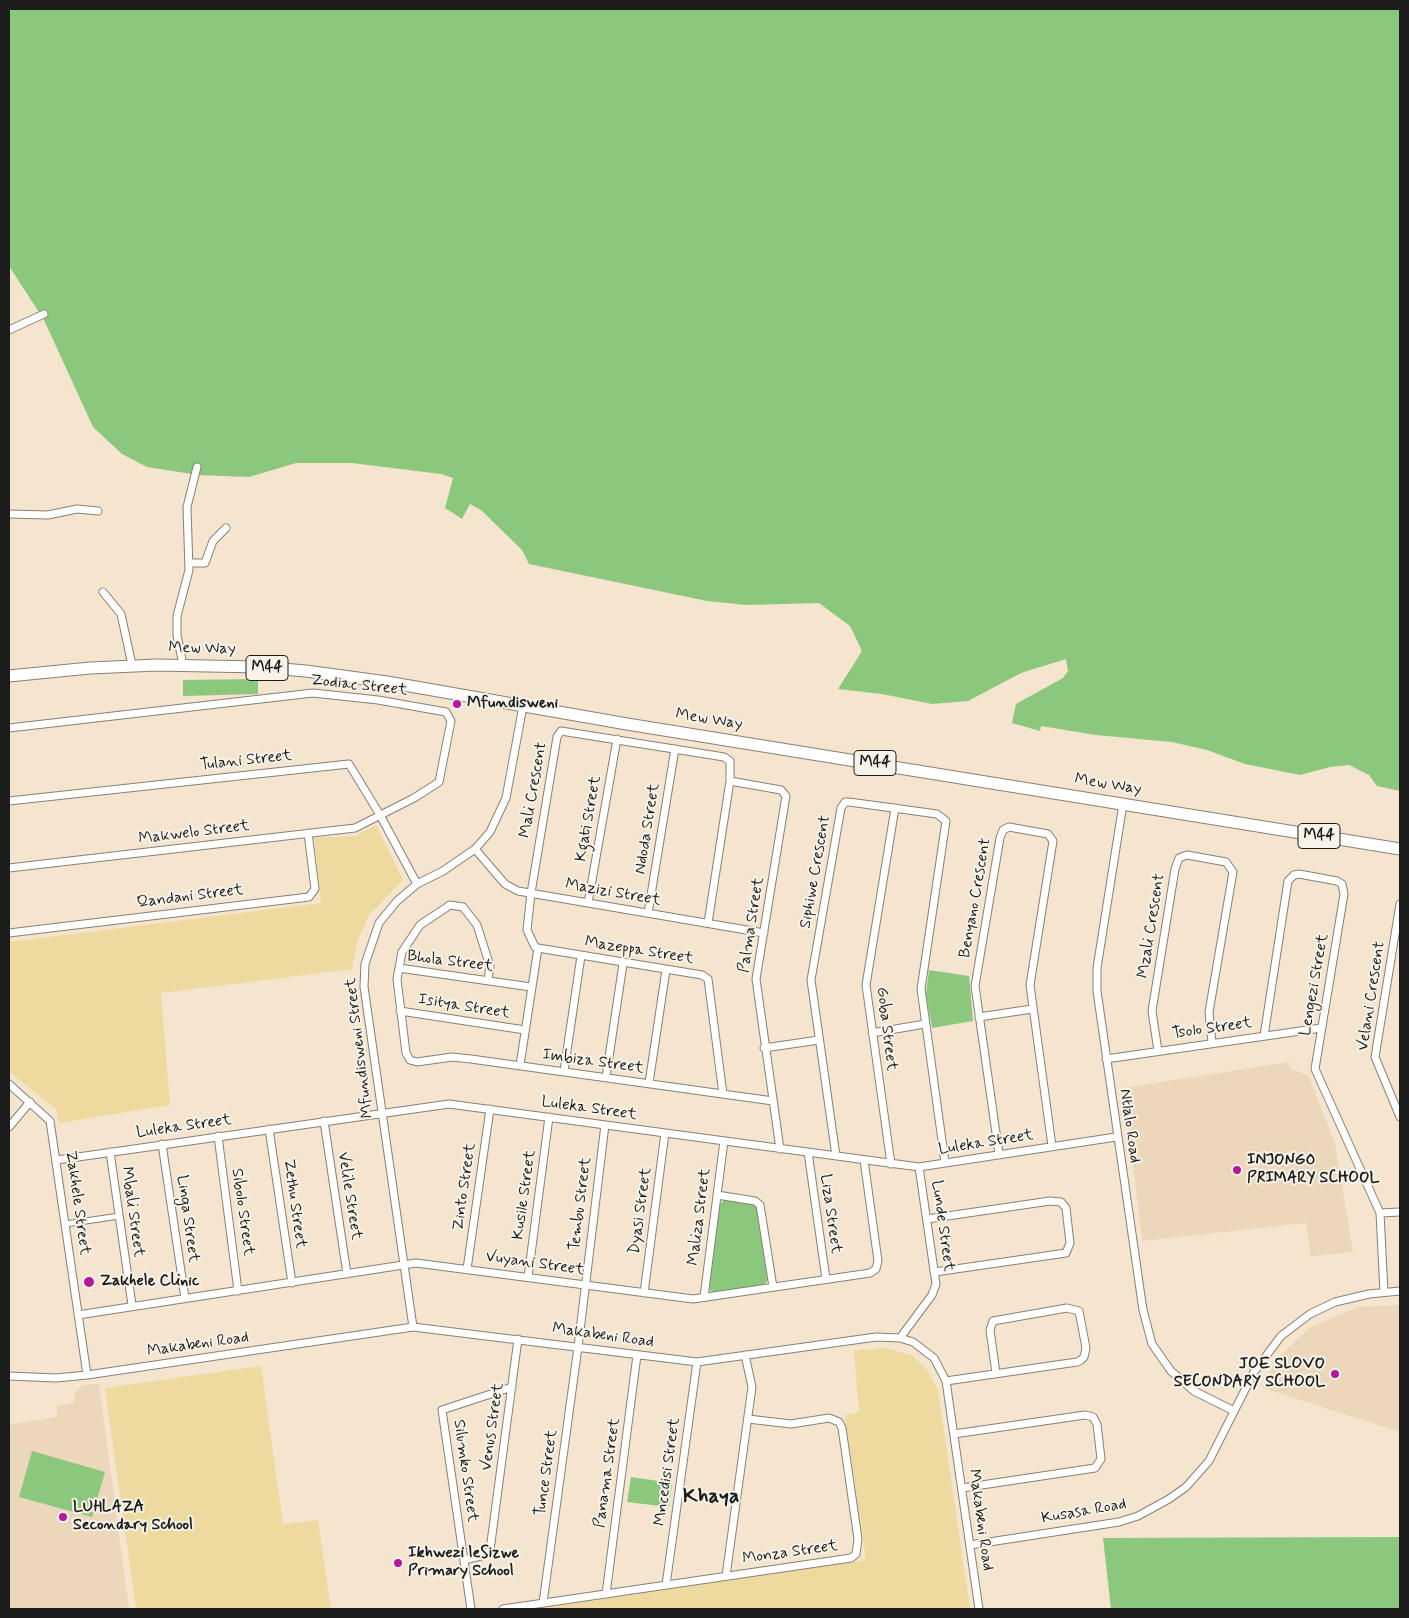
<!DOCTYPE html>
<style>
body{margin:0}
#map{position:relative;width:1409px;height:1618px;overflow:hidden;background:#f5e4ce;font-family:Mynerve,sans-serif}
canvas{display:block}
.frame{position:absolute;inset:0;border:10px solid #1c1c1c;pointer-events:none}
</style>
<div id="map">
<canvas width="1409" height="1618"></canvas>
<div class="frame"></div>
</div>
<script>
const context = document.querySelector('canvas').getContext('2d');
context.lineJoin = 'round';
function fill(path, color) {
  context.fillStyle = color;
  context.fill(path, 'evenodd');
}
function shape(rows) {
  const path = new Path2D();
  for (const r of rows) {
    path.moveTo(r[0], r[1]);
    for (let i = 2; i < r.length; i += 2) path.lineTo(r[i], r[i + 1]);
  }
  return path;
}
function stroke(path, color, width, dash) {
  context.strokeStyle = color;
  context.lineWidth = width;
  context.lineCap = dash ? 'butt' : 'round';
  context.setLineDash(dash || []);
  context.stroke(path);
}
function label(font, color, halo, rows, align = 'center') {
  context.font = font + ' Mynerve,sans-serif';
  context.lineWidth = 4;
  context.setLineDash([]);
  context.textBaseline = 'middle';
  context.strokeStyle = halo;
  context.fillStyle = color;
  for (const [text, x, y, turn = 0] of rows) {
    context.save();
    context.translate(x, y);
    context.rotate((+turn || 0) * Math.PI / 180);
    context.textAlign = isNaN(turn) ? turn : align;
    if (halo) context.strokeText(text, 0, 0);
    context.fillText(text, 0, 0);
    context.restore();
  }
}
fill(shape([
 [1289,1062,1290,1069,1308,1075,1335,1143,1353,1252,1311,1256,1306,1223,1142,1241,1124,1088],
 [1400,1305,1400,1432,1263,1388,1275,1361,1309,1328,1358,1307],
 [99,1384,129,1609,9,1609,9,1425,57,1417,57,1406,74,1403,75,1393,82,1385]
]), '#edd7bb');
fill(shape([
 [9,9,1400,9,1400,791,1377,786,1369,775,1349,765,1330,767,1300,775,1245,764,1207,750,1172,742,1096,735,1041,726,1040,731,1012,723,1016,704,1063,678,1068,671,1066,659,1021,673,968,701,932,704,882,694,838,689,862,651,850,626,819,603,746,605,707,601,529,564,522,550,481,510,470,504,462,519,445,508,453,478,441,474,352,463,296,463,249,477,198,475,147,467,122,454,93,427,44,320,9,266],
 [258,679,258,694,183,696,183,680],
 [929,970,969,976,973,1021,932,1028,926,994],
 [725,1199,752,1203,757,1206,768,1280,763,1286,712,1293,708,1287,719,1205],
 [32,1451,105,1472,92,1517,19,1497],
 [631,1477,672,1483,669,1507,627,1502],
 [1400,1537,1400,1609,1111,1609,1103,1538]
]), '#8bc87e');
fill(shape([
 [376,825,403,880,369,915,358,940,352,969,161,993,170,1105,59,1123,56,1109,11,1073,9,1057,9,942,321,903,314,838,356,836],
 [886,1348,913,1356,928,1371,938,1390,970,1609,538,1609,866,1560,845,1415,859,1412,854,1351],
 [261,1366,283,1524,318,1520,331,1609,136,1609,105,1388]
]), '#eeda9e');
const pedestrian = shape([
 [66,1224,119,1216]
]);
const minor = shape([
 [9,330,44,314],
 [9,514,48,515,77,509,98,511],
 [189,563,205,563,213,541,226,528],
 [103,592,121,614,132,665],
 [183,665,177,635,177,616,189,570,187,507,197,467],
 [9,728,313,693,378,700,446,712,451,721,439,782,414,798,355,828,9,868],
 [730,781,781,790,786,796,756,979,780,1149],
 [9,801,349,764,380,815,417,884],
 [1123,804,1097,968,1097,991,1143,1310,1152,1344,1171,1371,1194,1391,1234,1411],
 [475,849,505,884,518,891,764,933],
 [588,903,617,739],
 [1400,904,1375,1057,1400,1117],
 [648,913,675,749],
 [9,933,309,897,315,889,308,833],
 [538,948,535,947,527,930,531,893,557,737,561,731,724,757,730,761,730,781,708,923],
 [538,948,702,975,708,979,723,1094],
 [399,968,531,987],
 [488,980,490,966,477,925,463,907,450,905,420,925,402,952,397,979,406,1053,410,1060,417,1062,452,1057,471,1059,773,1101],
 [400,1011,525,1030],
 [979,1017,1032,1009],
 [872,1033,925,1024],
 [1264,1036,1288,881,1294,875,1299,874,1337,881,1342,884,1344,894,1315,1069,1380,1213,1384,1292],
 [764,1048,819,1040],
 [1158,1051,1152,1011,1175,869,1179,858,1187,855,1226,862,1233,872,1209,1012,1212,1043],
 [1106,1059,1321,1028],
 [520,1065,538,948],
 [564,1071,581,956],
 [606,1077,623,964],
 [649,1083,666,970],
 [9,1084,50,1121,87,1375],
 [324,1121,347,1274],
 [9,1127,30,1102],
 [269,1129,292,1283],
 [218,1136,238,1291],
 [162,1144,185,1298],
 [110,1152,132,1305],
 [808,1152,826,1279],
 [999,1154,975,986,1000,838,1003,830,1009,827,1048,834,1053,841,1030,985,1052,1146],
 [836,1156,811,980,841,808,845,802,849,802,937,814,946,821,921,989,945,1162],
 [57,1160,449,1104,919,1167,1116,1137],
 [891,1164,866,985,895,808],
 [717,1195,755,1201,760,1205,773,1287],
 [1380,1213,1400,1212],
 [927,1219,1050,1201,1061,1202,1066,1208,1070,1243,1066,1253,935,1272],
 [467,1269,490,1109],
 [528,1277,549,1117],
 [644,1293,665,1133],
 [704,1297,724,1141],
 [78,1315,416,1263,693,1299,870,1273,876,1269,878,1261,864,1160],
 [413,1327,364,987,365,964,379,923,397,901,417,884,443,871,475,849,490,832,506,798,523,706],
 [900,1338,932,1295,936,1284,919,1167],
 [9,1376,56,1378,87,1375,413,1327,697,1362,876,1337,900,1338,913,1342,934,1358,946,1381,979,1609],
 [946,1381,1077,1362,1081,1360,1084,1357,1086,1348,1079,1311,1067,1308,993,1321,990,1330,996,1373],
 [954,1434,1085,1415,1093,1417,1097,1424,1101,1459,1095,1468,962,1488],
 [970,1545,1119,1522,1138,1516,1169,1499,1186,1487,1209,1461,1254,1372,1281,1336,1310,1314,1335,1302,1369,1294,1400,1291],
 [464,1560,485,1555,490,1550,518,1339],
 [726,1576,752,1387,745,1355],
 [666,1585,697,1362],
 [606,1594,637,1355],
 [543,1603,578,1347,605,1125],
 [471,1609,442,1410,512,1387],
 [503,1609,851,1558,856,1554,858,1539,842,1428,839,1422,829,1418,791,1424,748,1419]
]);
const primary = shape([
 [9,676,90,668,157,665,259,667,306,671,387,682,627,724,1400,849]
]);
stroke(pedestrian, '#888075', 7);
stroke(minor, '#888075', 9);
stroke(primary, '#888075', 13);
stroke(pedestrian, '#fff', 5);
stroke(minor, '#fff', 7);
stroke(primary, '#fff', 11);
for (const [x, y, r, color] of [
 [457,704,5,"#b5179e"],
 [1237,1170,5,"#b5179e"],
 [89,1282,6,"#b5179e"],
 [1335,1374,5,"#b5179e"],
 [63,1517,5,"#b5179e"],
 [398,1563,5,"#b5179e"]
]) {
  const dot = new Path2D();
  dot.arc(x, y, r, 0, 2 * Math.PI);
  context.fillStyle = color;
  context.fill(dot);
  stroke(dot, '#f7f3e8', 2);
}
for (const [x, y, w] of [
 [267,668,42],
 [875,763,42],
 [1319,836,42]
]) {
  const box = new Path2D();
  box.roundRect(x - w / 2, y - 12.5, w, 25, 4);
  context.fillStyle = '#f7f3e8';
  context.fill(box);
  stroke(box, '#1c1c1c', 1);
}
label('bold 15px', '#1c1c1c', null, [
 ["M44",267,668],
 ["M44",875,763],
 ["M44",1319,836]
]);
label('16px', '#1c1c1c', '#f7f3e8', [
 ["Mew Way",202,649,1],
 ["Zodiac Street",359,686,6],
 ["Mew Way",709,720,9],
 ["Tulani Street",246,761,-6],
 ["Mew Way",1108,785,9],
 ["Mali Crescent",534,790,-80],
 ["Kgati Street",589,819,-80],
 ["Ndoda Street",648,829,-81],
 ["Makwelo Street",194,833,-7],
 ["Siphiwe Crescent",816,872,-80],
 ["Mazizi Street",613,893,10],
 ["Qandani Street",190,897,-7],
 ["Benyano Crescent",976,898,-80],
 ["Palma Street",752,925,-81],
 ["Mzali Crescent",1152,926,-81],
 ["Mazeppa Street",639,951,9],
 ["Bhola Street",450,962,7],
 ["Lengezi Street",1315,985,-80],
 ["Velani Crescent",1372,996,-81],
 ["Isitya Street",464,1007,9],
 ["Goba Street",886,1029,83],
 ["Tsolo Street",1212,1029,-8],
 ["Mfundisweni Street",360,1048,-97],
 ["Imbiza Street",593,1062,8],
 ["Luleka Street",589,1109,8],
 ["Ntlalo Road",1129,1126,82],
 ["Luleka Street",184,1127,-8],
 ["Luleka Street",986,1143,-9],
 ["Zinto Street",465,1187,-82],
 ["Kusile Street",525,1195,-82],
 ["Velile Street",349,1196,81],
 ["Zakhele Street",77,1203,82],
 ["Zethu Street",294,1204,82],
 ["Tembu Street",581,1204,-83],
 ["Dyasi Street",641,1211,-82],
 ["Mbali Street",132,1212,82],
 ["Sibolo Street",242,1212,82],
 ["Liza Street",830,1214,82],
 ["Maliza Street",700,1217,-83],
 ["Linga Street",187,1219,82],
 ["Lunde Street",942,1226,82],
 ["Vuyani Street",535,1264,8],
 ["Makabeni Road",603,1336,8],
 ["Makabeni Road",198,1345,-8],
 ["Venus Street",493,1427,-82],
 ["Silumko Street",465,1471,82],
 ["Mncedisi Street",668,1472,-82],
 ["Tunce Street",547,1473,-82],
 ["Panama Street",608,1473,-82],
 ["Kusasa Road",1084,1512,-10],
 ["Makabeni Road",980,1520,82],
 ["Monza Street",790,1553,-8]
]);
label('bold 16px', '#1c1c1c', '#f7f3e8', [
 ["Mfundisweni",467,704],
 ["INJONGO",1247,1161],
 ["PRIMARY SCHOOL",1247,1179],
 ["Zakhele Clinic",100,1282],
 ["JOE SLOVO",1325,1365,"right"],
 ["SECONDARY SCHOOL",1325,1383,"right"],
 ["LUHLAZA",73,1508],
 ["Secondary School",73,1526],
 ["Ikhwezi leSizwe",408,1554],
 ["Primary School",408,1572]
], 'left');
label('bold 21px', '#1c1c1c', '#f7f3e8', [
 ["Khaya",711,1498]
]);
</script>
